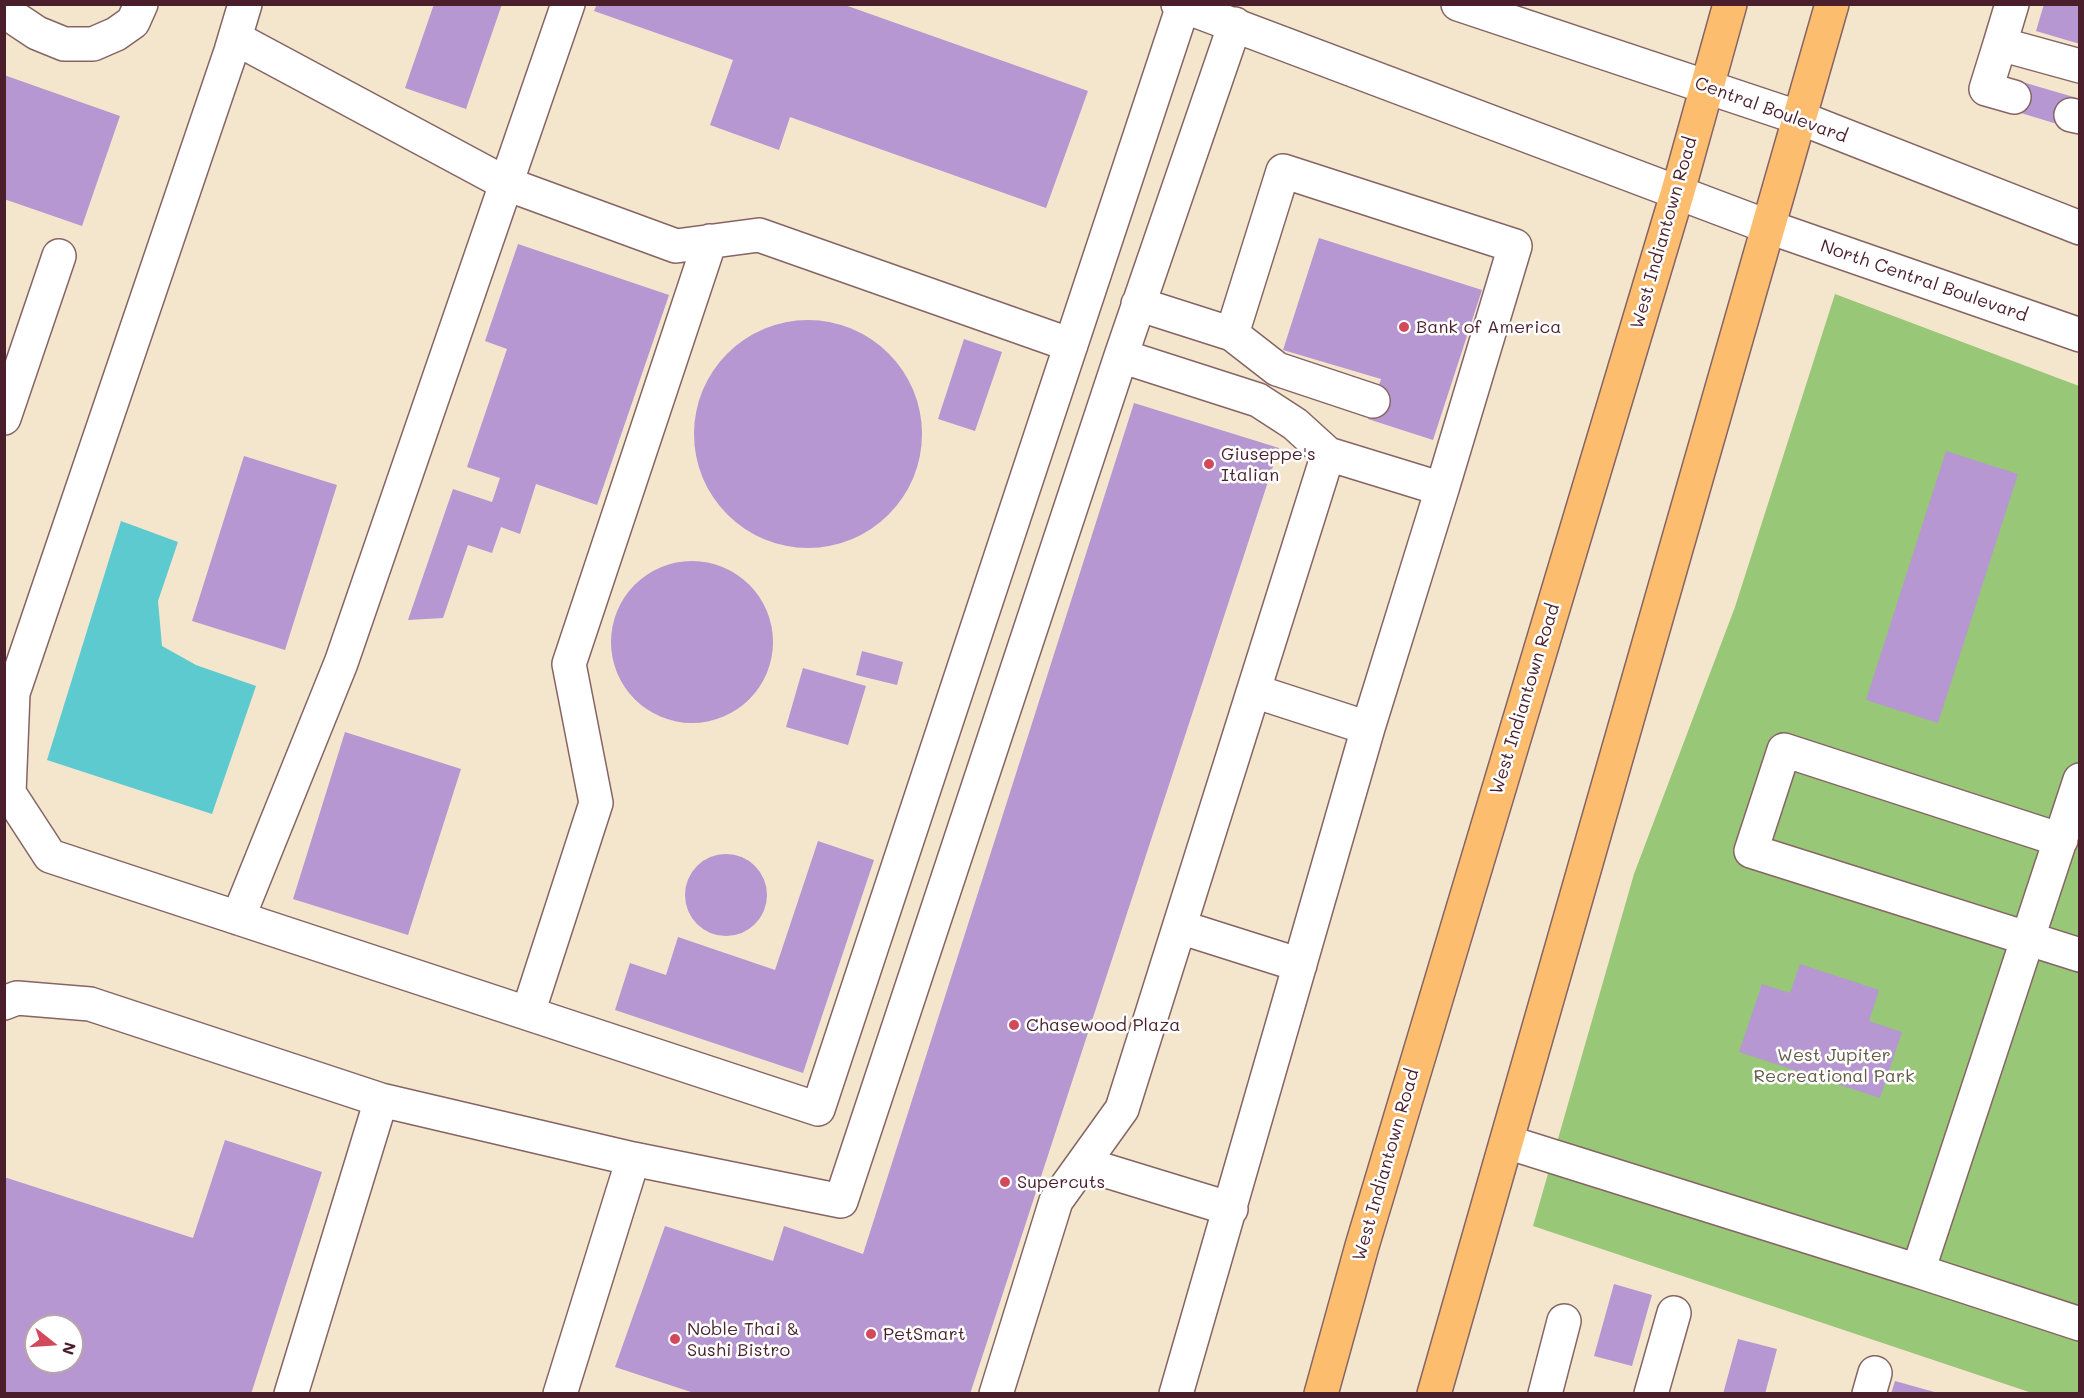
<!DOCTYPE html>
<style>
body{margin:0}
#map{position:relative;width:2084px;height:1398px;overflow:hidden;background:#f4e5cd;font-family:Mali,sans-serif}
canvas{display:block}
.frame{position:absolute;inset:0;border:6px solid #4a1f2b;pointer-events:none}
.north{position:absolute;left:24px;top:1314px;width:60px;height:60px;box-sizing:border-box;background:#fff;border:2px solid #b7a5aa;border-radius:50%;rotate:107deg;font-size:16px;font-weight:700;line-height:24px;text-align:center;color:#4a1f2b}
.north::after{content:'';display:block;margin:auto;width:21px;height:27px;background:#d1495b;clip-path:polygon(50% 0,100% 100%,50% 72%,0 100%)}
</style>
<div id="map">
<canvas width="2084" height="1398"></canvas>
<div class="frame"></div>
<div class="north">N</div>
</div>
<script>
const context = document.querySelector('canvas').getContext('2d');
context.lineJoin = 'round';
function fill(path, color) {
  context.fillStyle = color;
  context.fill(path, 'evenodd');
}
function shape(rows) {
  const path = new Path2D();
  for (const r of rows) {
    if (r.length === 3) {
      path.moveTo(r[0] + r[2], r[1]);
      path.arc(r[0], r[1], r[2], 0, 2 * Math.PI);
      continue;
    }
    path.moveTo(r[0], r[1]);
    for (let i = 2; i < r.length; i += 2) path.lineTo(r[i], r[i + 1]);
  }
  return path;
}
function stroke(path, color, width, dash) {
  context.strokeStyle = color;
  context.lineWidth = width;
  context.lineCap = dash ? 'butt' : 'round';
  context.setLineDash(dash || []);
  context.stroke(path);
}
function label(font, color, halo, rows, align = 'center') {
  context.font = font + ' Mali,sans-serif';
  context.lineWidth = 5;
  context.setLineDash([]);
  context.textBaseline = 'middle';
  context.strokeStyle = halo;
  context.fillStyle = color;
  for (const [text, x, y, turn = 0] of rows) {
    context.save();
    context.translate(x, y);
    context.rotate((+turn || 0) * Math.PI / 180);
    context.textAlign = isNaN(turn) ? turn : align;
    if (halo) context.strokeText(text, 0, 0);
    context.fillText(text, 0, 0);
    context.restore();
  }
}
fill(shape([
 [1835,294,2079,386,2079,1393,2032,1393,1533,1226,1634,874,1735,607]
]), '#97c777');
fill(shape([
 [121,521,178,542,158,601,162,646,196,665,256,686,212,814,47,760]
]), '#5dcad0');
fill(shape([
 [434,4,502,4,466,109,405,88],
 [597,4,842,4,1088,91,1046,208,790,117,779,150,710,125,733,60,594,11],
 [2044,4,2080,4,2080,44,2036,31],
 [4,75,120,116,82,226,4,199],
 [2019,81,2077,98,2067,127,2011,110],
 [1319,238,1482,290,1433,440,1368,419,1381,379,1283,350],
 [518,244,669,295,597,505,536,484,520,534,501,527,492,553,468,545,443,618,408,620,453,489,492,502,500,478,467,467,507,349,485,341],
 [808,434,114],
 [964,339,1002,352,975,431,938,419],
 [1134,403,1279,448,970,1394,697,1394,615,1367,665,1226,773,1261,784,1226,863,1254],
 [1946,451,2018,474,1938,723,1866,700],
 [244,456,337,485,285,650,192,621],
 [692,642,81],
 [862,651,903,662,897,685,856,675],
 [803,668,866,686,848,745,786,727],
 [345,732,461,769,408,935,293,899],
 [818,841,874,860,803,1073,615,1010,630,963,666,975,678,937,775,970],
 [726,895,41],
 [1800,964,1879,990,1869,1021,1902,1032,1880,1098,1739,1052,1762,984,1790,993],
 [225,1140,322,1172,251,1394,4,1394,4,1177,193,1238],
 [36,1326,72,1326,72,1362,36,1362],
 [1614,1284,1652,1295,1632,1366,1594,1356],
 [1738,1339,1777,1349,1765,1394,1723,1394],
 [1895,1381,1938,1393,1938,1394,1891,1394]
]), '#b697d1');
const minor = shape([
 [245,4,231,51,13,693,9,793,50,856,818,1109,1183,6],
 [1178,4,1769,227,2080,335],
 [1458,4,1800,118,2080,228],
 [2012,4,2000,44,2080,66],
 [4,9,7,13,37,33,64,44,93,44,116,34,133,22,141,4],
 [235,38,507,184,676,246,759,235,1071,345],
 [2000,44,1986,89,2014,97],
 [2071,115,2080,117],
 [1138,304,1232,334,1283,171,1515,246,1442,489],
 [1232,334,1277,369,1373,401],
 [4,418,59,256],
 [1254,691,1368,728],
 [2061,840,1784,750,1751,851,2080,955],
 [238,918,341,663,568,4],
 [1180,927,1300,965],
 [4,1003,17,998,90,1004,381,1100,633,1159],
 [528,1013,596,803,569,664,710,241],
 [1507,1142,1918,1271,2080,780],
 [1084,1164,1231,1209],
 [1918,1271,2080,1324],
 [291,1394,381,1100],
 [560,1394,633,1159,841,1201,1121,356,1235,24],
 [996,1394,1056,1201,1122,1109,1328,454,1295,424,1258,400,1121,356],
 [1176,1394,1368,728,1442,489,1328,454],
 [1545,1394,1564,1321],
 [1651,1394,1674,1313],
 [1869,1394,1875,1373]
]);
const major = shape([
 [1321,1394,1362,1246,1678,191,1730,4],
 [1434,1394,1832,4]
]);
stroke(minor, '#866464', 36);
stroke(major, '#866464', 36);
stroke(minor, '#fff', 33);
stroke(major, '#fcbd6f', 33);
for (const [x, y, r, color] of [
 [1404,327,6,"#d1495b"],
 [1209,464,6,"#d1495b"],
 [1014,1025,6,"#d1495b"],
 [1005,1182,6,"#d1495b"],
 [871,1334,6,"#d1495b"],
 [675,1339,6,"#d1495b"]
]) {
  const dot = new Path2D();
  dot.arc(x, y, r, 0, 2 * Math.PI);
  context.fillStyle = color;
  context.fill(dot);
  stroke(dot, '#fff', 2);
}
label('18px', '#4a1f2b', '#fff', [
 ["Central Boulevard",1771,110,20],
 ["West Indiantown Road",1664,233,-74],
 ["North Central Boulevard",1924,281,19],
 ["West Indiantown Road",1525,699,-73],
 ["West Indiantown Road",1386,1165,-74]
]);
label('18px', '#4a1f2b', '#fff', [
 ["Bank of America",1416,327],
 ["Giuseppe's",1221,454],
 ["Italian",1221,475],
 ["Chasewood Plaza",1026,1025],
 ["Supercuts",1017,1182],
 ["Noble Thai &",687,1329],
 ["Sushi Bistro",687,1350],
 ["PetSmart",883,1334]
], 'left');
label('18px', '#655a46', '#fff', [
 ["West Jupiter",1834,1055],
 ["Recreational Park",1834,1076]
]);
</script>
